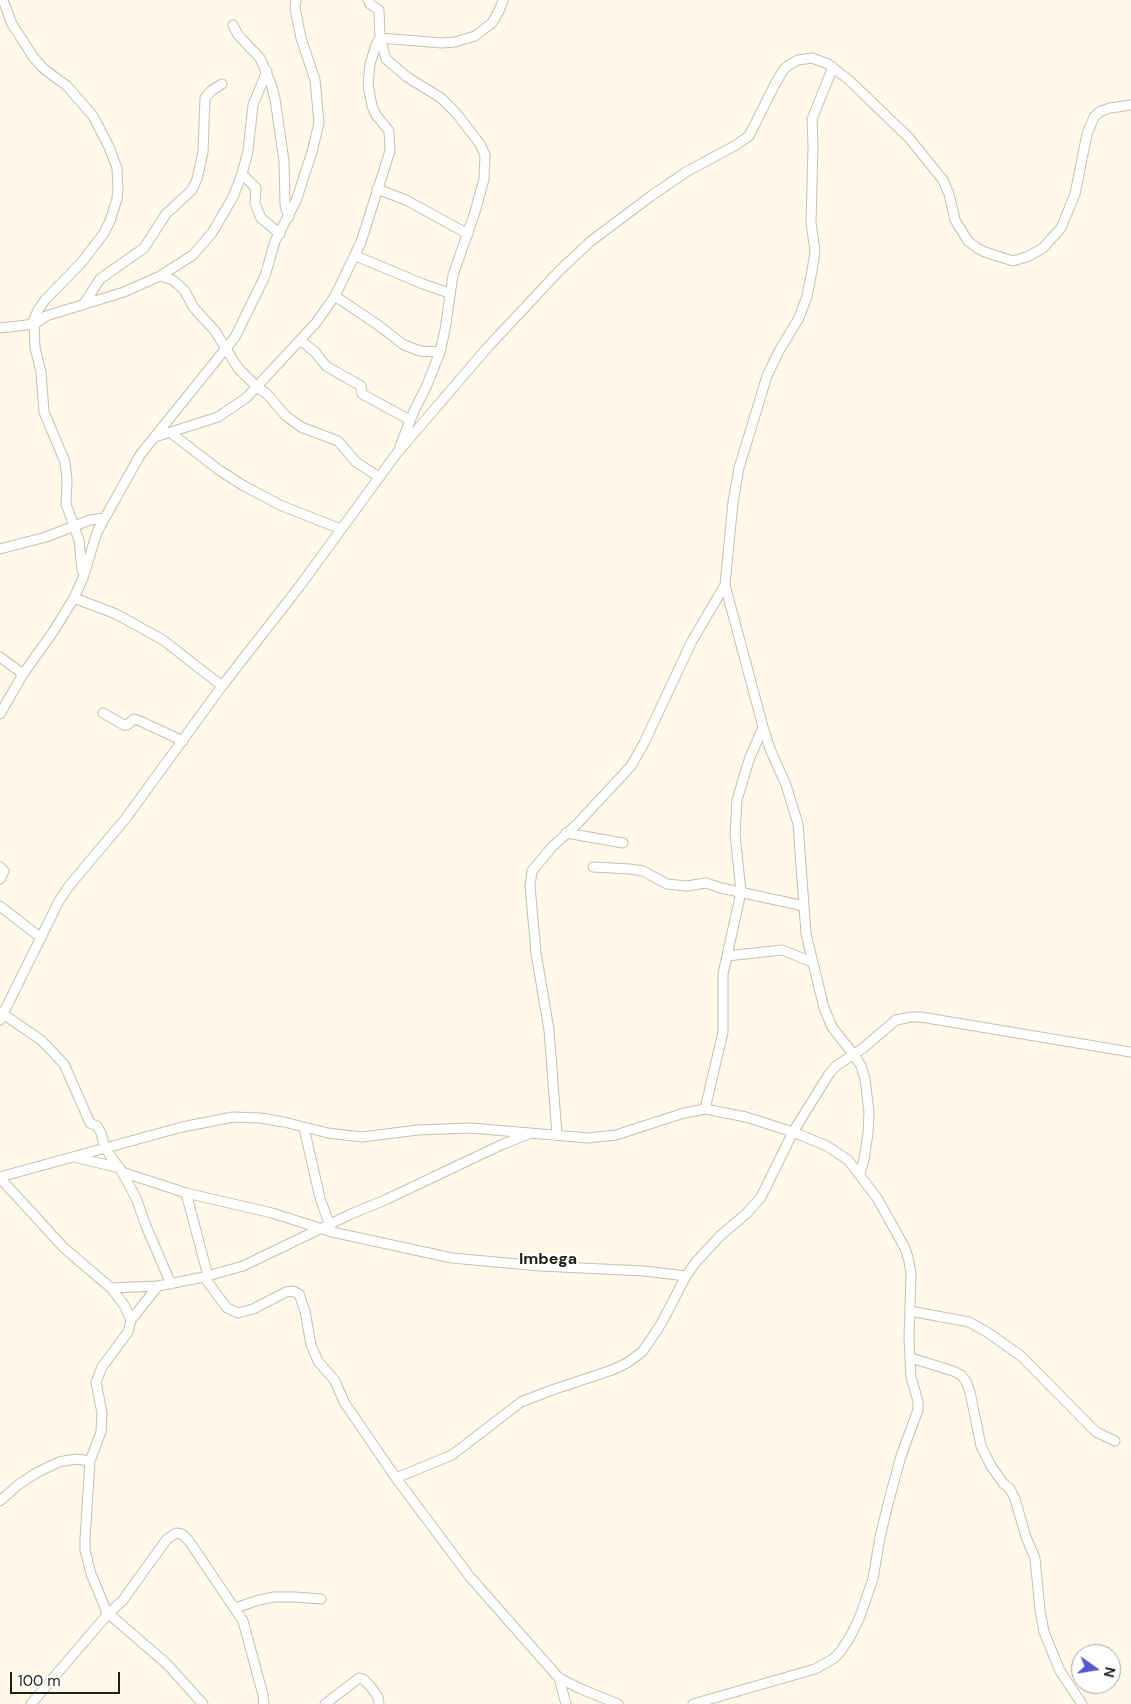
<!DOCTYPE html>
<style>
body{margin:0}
#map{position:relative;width:1131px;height:1704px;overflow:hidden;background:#fff9e9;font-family:"DM Sans",sans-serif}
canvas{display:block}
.north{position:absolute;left:1071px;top:1644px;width:50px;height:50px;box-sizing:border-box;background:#fff;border:1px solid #a7a6a3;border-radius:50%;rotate:103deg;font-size:14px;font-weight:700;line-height:20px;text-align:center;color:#22201a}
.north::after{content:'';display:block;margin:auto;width:18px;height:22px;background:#5455cc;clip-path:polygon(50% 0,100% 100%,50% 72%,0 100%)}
.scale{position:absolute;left:10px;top:1672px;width:110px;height:22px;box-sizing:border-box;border:2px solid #22201a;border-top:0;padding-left:6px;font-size:15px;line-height:18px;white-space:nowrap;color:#22201a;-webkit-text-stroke:4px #fff;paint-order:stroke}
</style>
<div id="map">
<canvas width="1131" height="1704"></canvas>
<div class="north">N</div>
<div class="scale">100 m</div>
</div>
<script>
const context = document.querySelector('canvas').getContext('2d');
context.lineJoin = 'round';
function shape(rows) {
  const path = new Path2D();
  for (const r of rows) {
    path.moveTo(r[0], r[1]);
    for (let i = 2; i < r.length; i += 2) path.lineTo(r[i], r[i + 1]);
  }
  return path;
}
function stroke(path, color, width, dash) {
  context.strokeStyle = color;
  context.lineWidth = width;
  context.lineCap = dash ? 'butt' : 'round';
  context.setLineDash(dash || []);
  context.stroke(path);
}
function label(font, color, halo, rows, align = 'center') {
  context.font = font + ' "DM Sans",sans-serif';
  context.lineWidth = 4.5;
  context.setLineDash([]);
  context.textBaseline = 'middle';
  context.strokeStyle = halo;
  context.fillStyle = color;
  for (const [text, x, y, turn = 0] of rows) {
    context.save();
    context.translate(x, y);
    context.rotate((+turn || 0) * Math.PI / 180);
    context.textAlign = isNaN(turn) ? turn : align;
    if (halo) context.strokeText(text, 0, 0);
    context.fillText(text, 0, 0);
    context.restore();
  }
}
const minor = shape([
 [3,0,12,24,34,58,44,69,67,86,93,116,109,147,117,168,118,189,117,199,110,221,104,233,82,262,45,300,38,310,34,319,35,348,41,372,44,412,65,462,67,480,66,504,79,540,82,570],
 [368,0,370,4,379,10,380,38,386,59,407,77,441,98,457,114,480,144,485,155,484,179,475,212,453,275,445,330,440,352,427,385,414,411,400,446],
 [233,25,238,35,260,58,271,84,275,99,284,161,285,205,289,217],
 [242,174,256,188,255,203,261,218,280,234],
 [377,189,406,200,468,234],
 [356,256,423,284,449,293],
 [160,276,173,280,184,290,194,308,215,331,238,368,257,387,267,394,285,415,301,427,338,441,356,462,379,477],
 [335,296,378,325,404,345,420,351,440,352],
 [84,304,100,279,144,248,166,214,192,190,197,179,203,152,205,98,211,91,222,84],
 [0,328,35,324,46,316,124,292,160,276,193,255,212,233,233,197,242,174,248,151,253,105,267,71],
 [300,340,315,352,326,366,361,386,362,394,410,420],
 [171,433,219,470,244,486,282,506,341,529],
 [155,437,218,417,246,398,315,324,335,296,361,242,390,151,389,131,376,115,372,106,368,85,370,64,377,42,380,38,442,43,455,42,475,36,492,23,499,11,503,0],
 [0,549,46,537,90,520,104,518],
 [725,585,763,727,770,749,786,785,798,824,806,934,824,1008,832,1027,854,1055,861,1066,865,1079,869,1112,868,1133,864,1160,860,1174],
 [74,598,116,614,163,640,222,686],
 [0,657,23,674],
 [103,713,124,725,127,725,134,719,140,721,183,741],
 [0,714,23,674,53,632,74,598,83,578,97,532,140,455,235,337,265,276,275,241,296,201,312,152,319,123,315,80,301,38,295,8,296,0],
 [566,833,623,843],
 [0,867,4,871,0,879],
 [593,867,630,869,643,871,667,884,687,886,706,883,721,888,804,906],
 [0,906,41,938],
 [727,956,782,950,812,962],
 [0,1012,41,1040,64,1064,90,1123,97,1126,101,1133,105,1148],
 [0,1020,59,901,69,886,126,818,222,686,299,587,397,453,487,348,559,271,591,241,651,196,686,172,736,145,749,136,775,84,784,69,789,65,798,60,812,58,828,64,849,80,909,138,943,180,949,194,955,220,968,241,977,248,985,252,1013,261,1029,256,1043,248,1061,228,1075,194,1087,134,1094,117,1101,111,1110,108,1131,105],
 [705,1109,723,1032,723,974,741,892,735,834,737,800,749,760,763,727],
 [304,1128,320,1198,331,1229],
 [557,1135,549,1030,536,953,530,886,532,871,552,847,578,823,631,766,644,743,692,641,725,585,733,502,739,468,767,376,779,351,799,318,807,296,812,271,815,251,811,223,813,146,812,119,833,67],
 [106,1148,109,1154,122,1172,136,1198,146,1226,171,1284],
 [74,1157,120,1168],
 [122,1172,186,1193,208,1276],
 [0,1177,182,1127,233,1117,260,1118,284,1122,328,1133,362,1137,418,1130,471,1128,588,1138,616,1135,684,1113,705,1109,746,1117,793,1132,827,1146,848,1160,877,1198,905,1248,909,1261,911,1276,909,1338,911,1377,918,1401,918,1410,901,1456,889,1500,880,1537,873,1579,859,1619,850,1637,840,1652,833,1659,815,1669,693,1704],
 [0,1178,64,1248,111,1288,124,1305,131,1320,128,1332,102,1367,96,1382,102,1413,101,1432,90,1461,85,1539,85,1550,91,1574,104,1605,107,1615,31,1704],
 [186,1193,272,1213,332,1232,452,1258,540,1266,644,1271,686,1276],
 [204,1277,227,1308,238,1313,253,1309,286,1292,293,1291,299,1294,305,1311,311,1345,318,1361,335,1381,344,1402,396,1478,470,1577,559,1678,581,1689,618,1704],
 [111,1288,158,1286,204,1277,243,1266,351,1214,385,1200,501,1145,531,1133],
 [910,1311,969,1322,987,1332,1021,1356,1096,1432,1115,1441],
 [131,1320,158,1286],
 [911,1358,953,1371,961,1375,966,1381,970,1392,981,1446,991,1466,1003,1483,1010,1489,1015,1499,1026,1537,1035,1558,1040,1610,1044,1632,1060,1671,1082,1704],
 [396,1478,452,1455,521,1402,552,1390,612,1370,627,1363,643,1351,661,1324,686,1276,696,1262,720,1236,747,1213,761,1197,793,1132,829,1074,836,1066,862,1049,896,1020,911,1017,921,1017,1131,1052],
 [0,1501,18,1485,36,1473,59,1462,76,1459,90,1461],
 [235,1608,259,1600,274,1597,295,1597,321,1599],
 [109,1614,167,1664,203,1704],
 [107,1615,123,1600,167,1539,176,1533,182,1534,189,1541,243,1621,263,1695,264,1704],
 [559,1678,566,1704],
 [325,1704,359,1678,363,1679,371,1687,378,1697,379,1704]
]);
stroke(minor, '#c6c0b1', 11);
stroke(minor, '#fff', 9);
label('bold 16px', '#22201a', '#fff', [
 ["Imbega",548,1260]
]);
</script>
